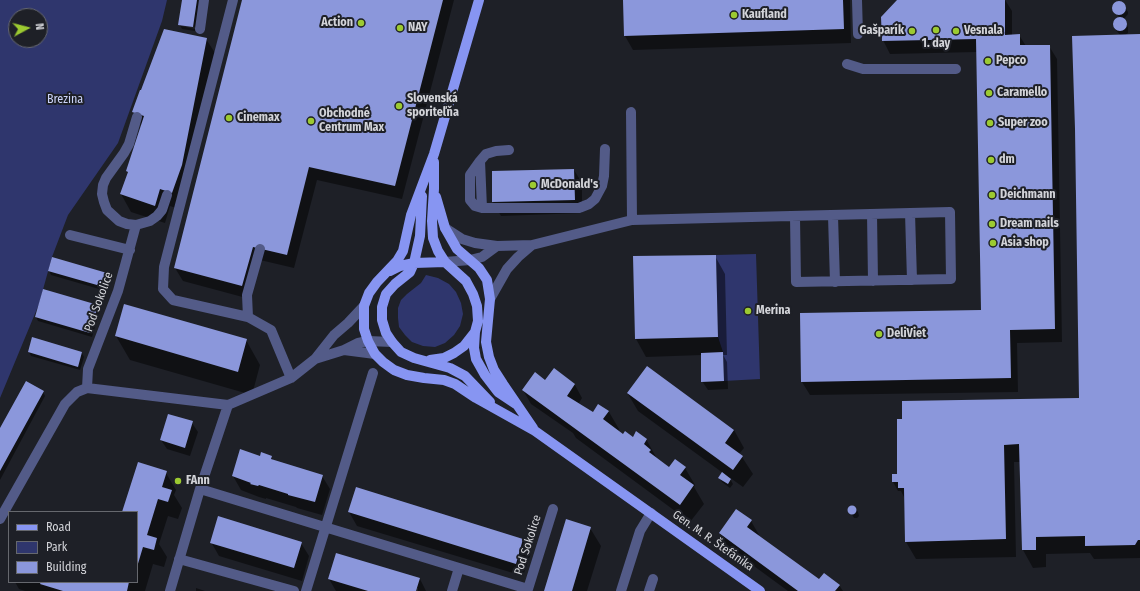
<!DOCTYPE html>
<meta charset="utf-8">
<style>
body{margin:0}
#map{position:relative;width:1140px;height:591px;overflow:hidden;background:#1e2027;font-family:"Fira Sans Condensed",sans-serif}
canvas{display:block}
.legend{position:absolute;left:8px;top:511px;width:130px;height:72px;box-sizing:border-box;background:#1e2027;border:1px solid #66686e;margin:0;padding:5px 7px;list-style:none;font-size:12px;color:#d3d4d9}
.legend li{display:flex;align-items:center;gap:8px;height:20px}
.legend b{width:20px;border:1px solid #66686e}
.north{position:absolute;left:8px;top:8px;width:40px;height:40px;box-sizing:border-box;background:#1e2027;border:1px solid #66686e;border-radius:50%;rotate:83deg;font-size:11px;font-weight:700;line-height:16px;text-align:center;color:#d3d4d9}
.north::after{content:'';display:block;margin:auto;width:14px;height:18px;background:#9cca31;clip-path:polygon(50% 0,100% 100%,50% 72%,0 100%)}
</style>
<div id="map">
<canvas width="1140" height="591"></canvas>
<ul class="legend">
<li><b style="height:5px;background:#8795f2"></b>Road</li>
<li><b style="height:11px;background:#2f366d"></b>Park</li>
<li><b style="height:11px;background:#8b97db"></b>Building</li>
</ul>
<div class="north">N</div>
</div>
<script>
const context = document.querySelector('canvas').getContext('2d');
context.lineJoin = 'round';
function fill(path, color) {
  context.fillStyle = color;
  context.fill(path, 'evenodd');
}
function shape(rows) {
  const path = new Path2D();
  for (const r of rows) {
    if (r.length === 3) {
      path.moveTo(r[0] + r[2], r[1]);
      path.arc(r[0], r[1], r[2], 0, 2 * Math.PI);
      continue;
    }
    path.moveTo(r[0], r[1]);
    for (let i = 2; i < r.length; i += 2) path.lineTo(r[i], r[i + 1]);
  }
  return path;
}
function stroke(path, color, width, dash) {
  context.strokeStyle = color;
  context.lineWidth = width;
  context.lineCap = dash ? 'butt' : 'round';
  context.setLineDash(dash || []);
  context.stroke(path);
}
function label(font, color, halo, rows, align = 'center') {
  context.font = font + ' "Fira Sans Condensed",sans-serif';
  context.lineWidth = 4;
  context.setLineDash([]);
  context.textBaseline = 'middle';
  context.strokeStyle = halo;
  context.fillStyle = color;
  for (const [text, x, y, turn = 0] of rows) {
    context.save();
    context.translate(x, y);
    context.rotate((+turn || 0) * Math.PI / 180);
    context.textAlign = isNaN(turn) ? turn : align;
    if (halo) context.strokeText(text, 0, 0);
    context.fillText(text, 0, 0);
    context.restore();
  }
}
fill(shape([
 [0,0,167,0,162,21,118,143,68,215,52,257,39,304,0,398],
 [16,16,40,16,40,40,16,40],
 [756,254,760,379,724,381,723,352,718,337,716,255],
 [426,275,438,278,449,284,456,292,461,303,463,314,460,326,454,335,445,343,435,347,423,346,412,342,405,335,399,327,398,318,398,308,401,300,407,294,421,283]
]), '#2f366d');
fill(shape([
 [184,0,200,0,196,27,181,24,181,26,195,29,195,31,182,29,180,25],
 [243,0,454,0,402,199,317,180,294,268,260,260,250,299,183,281,175,268],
 [624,0,850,0,851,43,633,50,625,36],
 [898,0,1005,0,1012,11,1012,36,1019,35,1026,46,1049,46,1057,59,1062,342,1017,343,1018,392,810,395,802,382,982,311,977,52,890,54,883,40],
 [1117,2,1121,2,1128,12,1128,14,1123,20,1128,27,1128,33,1124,36,1140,35,1140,558,1094,559,1090,553,1046,554,1046,567,1033,568,1023,550,1021,462,1014,462,1016,557,916,559,906,542,904,497,901,491,898,491,893,482,898,475,1080,399,1121,36,1114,28,1115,21,1120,18,1115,12,1113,6],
 [206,39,217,56,191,183,182,210,170,206,165,223,131,212,121,194,128,173,127,171,142,127,133,111],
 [574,170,582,183,582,213,501,216,493,202,493,172],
 [715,256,725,274,727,355,723,355,727,362,728,389,708,390,702,381,702,355,646,357,636,339,634,257],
 [49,271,107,274,109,278,106,291,51,275],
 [43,291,98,306,100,310,92,337,38,321,36,317],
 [116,336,246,340,260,365,252,395,130,360],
 [29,352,82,353,84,357,80,370,31,356],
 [648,368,734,430,744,448,739,454,742,457,753,474,743,487,729,477,733,484,730,488,722,482,719,478,723,473,638,411,628,394],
 [554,370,575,385,582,398,579,403,593,413,599,405,609,412,619,429,618,431,624,435,646,439,656,457,655,459,669,469,685,468,695,485,694,487,704,504,690,522,576,438,573,433,531,404,523,390,545,382],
 [43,392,45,396,0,480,0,430],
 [192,423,198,432,190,456,167,449,161,440],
 [260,457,271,457,274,461,322,476,330,489,322,515,297,508,296,507,266,498,266,499,259,497,241,490,233,476],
 [166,473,176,490,174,495,182,508,178,519,168,516,159,544,167,557,164,567,153,564,145,591,25,591,19,589,15,582,137,582,137,512,123,512],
 [851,506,855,507,858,512,859,516,857,518,854,518,849,509],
 [736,510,751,521,759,535,758,536,819,581,839,585,843,591,788,591,728,547,720,534],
 [349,512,523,539,531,553,523,576,357,526],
 [590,528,601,546,587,591,545,591],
 [211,542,301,543,309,556,302,581,219,556],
 [336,554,420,579,426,591,418,591,418,588,416,588,415,591,336,591,329,579],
 [196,588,205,591,196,591]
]), '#0007');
fill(shape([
 [182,0,197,0,193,27,178,25],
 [242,0,443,0,395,186,309,167,287,255,253,247,242,286,174,268],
 [623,0,843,0,844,29,624,36],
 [897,0,1005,0,1005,35,1020,34,1020,45,1050,45,1055,329,1010,330,1011,378,801,382,800,313,981,310,976,39,882,41,881,17],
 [1119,8,7],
 [1120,24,7],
 [164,29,207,38,182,165,172,193,160,189,155,206,120,194,128,172,126,171,144,116,132,112,140,90,141,90],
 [1140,34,1140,540,1138,540,1135,545,1085,546,1085,536,1036,537,1036,550,1022,550,1019,444,1004,445,1006,539,905,542,904,488,898,488,898,482,892,482,892,474,897,474,897,419,902,419,902,401,1079,398,1075,129,1072,36],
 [574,169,575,200,492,202,492,171],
 [716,255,718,337,635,339,633,256],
 [52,257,107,273,104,287,48,271],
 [43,289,98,305,90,333,35,317],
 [124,304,247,339,238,372,115,336],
 [32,337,82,352,78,367,28,352],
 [723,352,724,381,701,382,701,353],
 [647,366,734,430,725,443,743,456,733,470,627,393],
 [554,368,575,384,567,396,593,412,598,404,609,411,603,419,623,434,625,431,633,437,636,431,647,439,644,444,651,450,649,452,669,467,675,459,686,467,680,475,694,485,680,505,522,390,535,372,545,380],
 [26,381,44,391,0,471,0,428],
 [168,414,193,421,185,448,160,440],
 [240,449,260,456,261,452,272,456,271,459,323,475,315,502,288,495,288,494,259,485,258,486,250,484,251,483,232,476],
 [138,462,167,471,162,487,172,490,168,502,158,499,147,535,157,538,154,550,143,547,137,567,137,512,122,512],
 [722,472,731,479,728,484,718,478],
 [356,487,523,539,516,564,348,512],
 [852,510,4.5],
 [736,509,752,520,747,527,819,579,824,573,840,585,835,591,798,591,719,533],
 [218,516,302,542,294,568,210,543],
 [566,519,591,527,572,591,544,591],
 [336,553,420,578,416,591,368,591,328,579],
 [41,582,129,582,127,591,63,591,40,584]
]), '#8b97db');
stroke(shape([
 [233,0,164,267,163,289,173,300,248,317],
 [857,0,858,34],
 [200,29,204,0],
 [847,64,863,69,956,69],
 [631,112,632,220],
 [137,117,129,144,124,153,106,178,103,185,102,194,104,202,107,210,119,221,127,224,136,225,150,221,157,216,162,210,167,195],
 [509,150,496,151,486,154,480,161,482,208,579,208,589,204,595,199,602,186,604,176,605,149],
 [480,161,470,175,470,200,475,206,482,208],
 [910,213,912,280],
 [872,214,873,281],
 [833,216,835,282],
 [445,228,462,239,475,243,497,246,532,245,632,220,950,212,951,279,796,282,795,217],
 [70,235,130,250],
 [260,249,247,295,248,317,271,330,291,378],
 [445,262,470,260,482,257,497,246],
 [490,299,507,269,518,257,532,245],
 [344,350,375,354],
 [315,359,344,350,358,343,368,341,392,342],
 [87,388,88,369,118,291,136,225],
 [200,489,528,589,553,509],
 [0,519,65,404,77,392,87,388,228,405,291,378,315,359,334,335,348,323,364,306],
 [179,559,294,591],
 [170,591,200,489,228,405],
 [306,591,373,373],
 [452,591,459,568],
 [621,591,640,531,651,513],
 [649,591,653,579]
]), '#535b88', 10);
stroke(shape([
 [479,0,434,154,411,215,403,251,397,261,377,282,369,293,364,306,364,329,368,341,375,354,383,362,394,370,407,375,424,378,444,380,455,384,476,398,535,431,760,591],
 [434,162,434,189,432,221,433,238,438,251,445,262,466,281,473,294,477,306,478,321,475,332,474,348,476,359,485,375,498,392,516,404],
 [422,196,420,236,414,263,410,272,395,284,386,294,382,307,382,320,386,333,392,342,401,352,414,358,450,368,465,376,490,402],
 [436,197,445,228,457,249,479,268,487,280,490,299,486,342,489,357,494,370,503,384,533,428],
 [390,271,400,266,414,263,445,262],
 [430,360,444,358,454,353,464,346,475,332]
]), '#8795f2', 10);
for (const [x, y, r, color] of [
 [734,15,4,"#9cca31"],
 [361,23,4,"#9cca31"],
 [400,28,4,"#9cca31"],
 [936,30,4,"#9cca31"],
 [912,31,4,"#9cca31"],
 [956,31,4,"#9cca31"],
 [988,61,4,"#9cca31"],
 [989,93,4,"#9cca31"],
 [399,106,4,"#9cca31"],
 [229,118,4,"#9cca31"],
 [311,121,4,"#9cca31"],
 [990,123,4,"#9cca31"],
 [991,160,4,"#9cca31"],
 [533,185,4,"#9cca31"],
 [992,195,4,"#9cca31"],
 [992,224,4,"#9cca31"],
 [993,243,4,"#9cca31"],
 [748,311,4,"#9cca31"],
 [879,334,4,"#9cca31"],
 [178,481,4,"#9cca31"]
]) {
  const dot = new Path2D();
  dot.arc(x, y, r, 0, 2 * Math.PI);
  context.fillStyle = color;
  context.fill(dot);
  stroke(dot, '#1e2027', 1.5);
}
label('bold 12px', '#d3d4d9', '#1e2027', [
 ["Kaufland",742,15],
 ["Action",353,23,"right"],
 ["NAY",408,28],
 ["Gašparík",904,31,"right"],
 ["Vesnala",964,31],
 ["1. day",936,44,"center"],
 ["Pepco",996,61],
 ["Caramello",997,93],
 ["Slovenská",407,99],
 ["sporiteľňa",407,113],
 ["Obchodné",319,114],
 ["Centrum Max",319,128],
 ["Cinemax",237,118],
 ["Super zoo",998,123],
 ["dm",999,160],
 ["McDonald's",541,185],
 ["Deichmann",1000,195],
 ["Dream nails",1000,224],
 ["Asia shop",1001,243],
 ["Merina",756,311],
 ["DeliViet",887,334],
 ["FAnn",186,481]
], 'left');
label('12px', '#ccd4fa', '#1e2027', [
 ["Brezina",65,100]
]);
label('12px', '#d3d4d9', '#1e2027', [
 ["Pod Sokolice",99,302,-70],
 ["Gen. M. R. Štefánika",713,541,35],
 ["Pod Sokolice",528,545,-72]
]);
</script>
